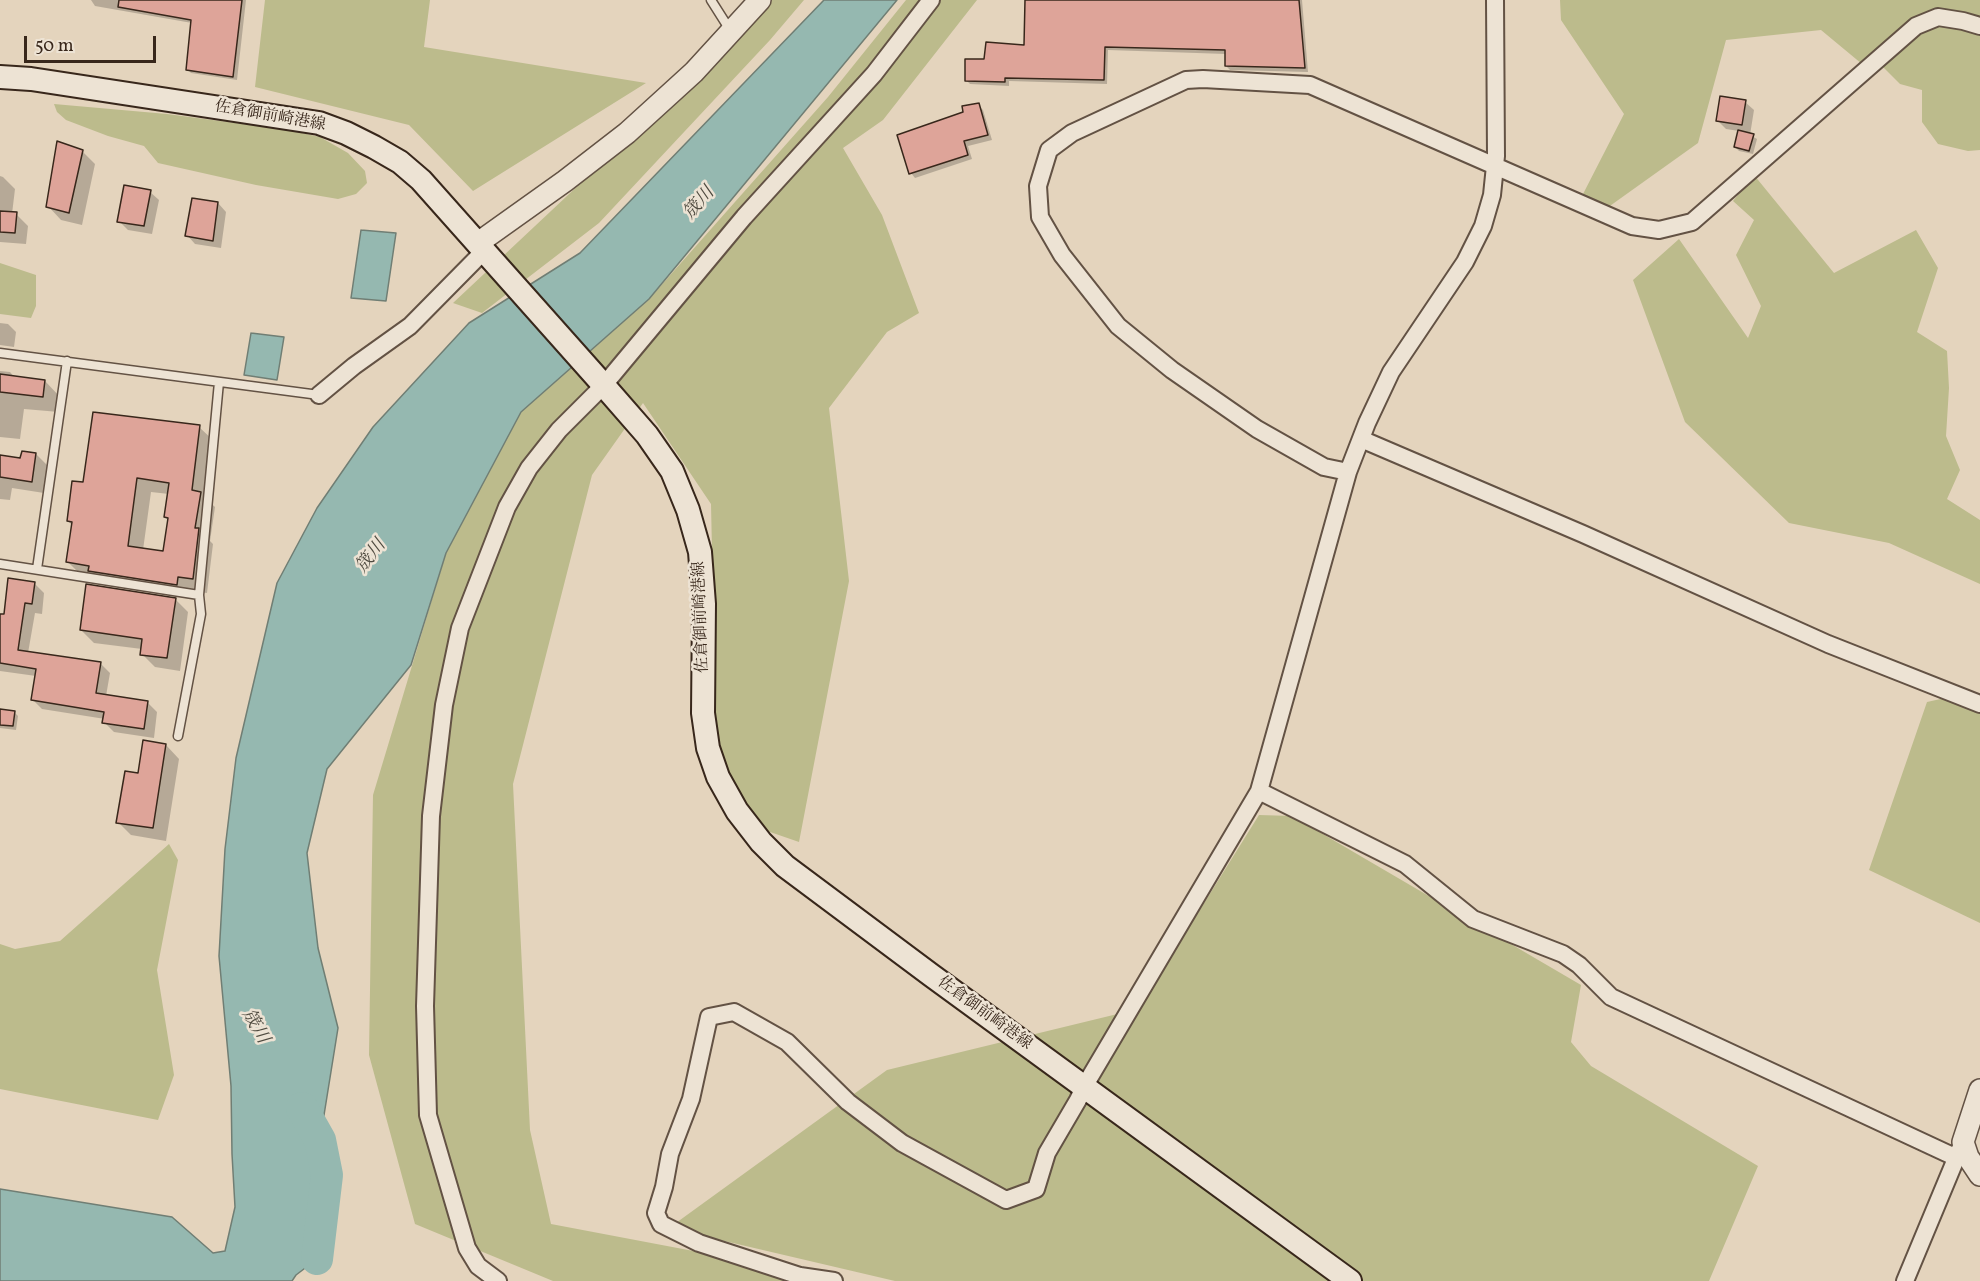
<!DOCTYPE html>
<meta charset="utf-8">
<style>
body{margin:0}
#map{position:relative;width:1980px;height:1281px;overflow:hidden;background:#e4d4bd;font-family:Vollkorn,serif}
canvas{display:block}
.scale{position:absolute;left:24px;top:36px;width:132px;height:27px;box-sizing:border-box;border:3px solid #38271b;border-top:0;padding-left:8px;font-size:18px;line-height:21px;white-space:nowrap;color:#38271b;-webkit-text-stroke:4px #ede3d4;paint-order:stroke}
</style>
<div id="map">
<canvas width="1980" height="1281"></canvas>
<div class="scale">50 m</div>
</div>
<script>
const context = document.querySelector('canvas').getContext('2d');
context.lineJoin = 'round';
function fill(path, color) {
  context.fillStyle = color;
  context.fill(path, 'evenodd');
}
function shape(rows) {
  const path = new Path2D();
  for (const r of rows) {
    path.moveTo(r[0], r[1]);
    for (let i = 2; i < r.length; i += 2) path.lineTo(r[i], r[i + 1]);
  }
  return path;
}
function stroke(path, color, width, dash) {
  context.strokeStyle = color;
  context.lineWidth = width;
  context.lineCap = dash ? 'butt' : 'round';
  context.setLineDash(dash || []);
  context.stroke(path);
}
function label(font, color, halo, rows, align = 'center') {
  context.font = font + ' Vollkorn,"Noto Serif JP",serif';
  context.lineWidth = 5;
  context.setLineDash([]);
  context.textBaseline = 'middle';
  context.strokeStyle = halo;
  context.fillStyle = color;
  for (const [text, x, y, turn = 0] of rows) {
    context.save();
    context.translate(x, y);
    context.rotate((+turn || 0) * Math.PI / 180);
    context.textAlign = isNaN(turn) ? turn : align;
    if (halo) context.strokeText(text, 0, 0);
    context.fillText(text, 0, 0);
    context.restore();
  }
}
fill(shape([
 [265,0,430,0,424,47,646,83,473,191,409,125,255,87],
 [772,0,804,0,770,40,599,223,482,313,453,303,584,180,688,92],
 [906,0,977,0,883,120,843,148,882,215,919,313,887,332,829,408,849,581,799,842,747,824,716,735,711,504,643,403,592,475,513,784,530,1130,551,1224,725,1257,820,1281,553,1281,415,1224,369,1055,373,795,446,553,521,412,649,299,828,97],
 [1560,0,1980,0,1980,26,1927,14,1862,64,1821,30,1726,40,1698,143,1607,208,1582,196,1624,114,1561,20],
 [1939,22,1980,35,1980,150,1968,151,1938,144,1922,122,1922,90,1900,84,1883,67,1916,28],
 [54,104,167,114,288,130,320,137,348,153,365,171,367,183,356,194,338,199,256,185,158,163,144,146,108,136,66,120,57,112],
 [1754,175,1834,273,1916,230,1938,268,1917,332,1947,351,1949,388,1946,436,1960,470,1947,499,1980,520,1980,584,1889,543,1789,523,1685,422,1633,280,1679,239,1748,338,1761,306,1736,255,1754,220,1733,201],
 [0,263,36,275,36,306,31,318,0,314],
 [1945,698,1980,712,1980,923,1869,870,1927,702],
 [1259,815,1292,816,1581,985,1571,1042,1591,1066,1758,1166,1709,1281,895,1281,669,1228,887,1070,1138,1009],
 [169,844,178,860,157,970,174,1075,158,1120,0,1089,0,944,15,949,60,941]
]), '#bcbb8c');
const water = shape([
 [824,0,897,0,649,299,521,412,446,553,411,665,327,769,307,853,318,948,338,1028,320,1140,327,1175,317,1259,296,1275,292,1281,0,1281,0,1189,172,1217,213,1253,225,1251,235,1207,232,1154,231,1086,219,956,225,849,236,758,277,583,317,508,373,427,469,323,580,253,824,0],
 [361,230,396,233,386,301,351,298,361,230],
 [251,333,284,337,277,380,244,375,251,333]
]);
fill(water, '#95b8b0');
stroke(water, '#707e74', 1.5);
fill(shape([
 [91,0,246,0,237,80,191,73,187,69,192,23,95,6],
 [1027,0,1302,0,1308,72,1230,70,1226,66,1226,54,1108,50,1107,84,1009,81,1009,86,970,84,966,80,986,60,1026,46],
 [1745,102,1754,110,1750,135,1757,139,1753,154,1739,151,1735,147,1739,131,1726,129,1718,121],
 [978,105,983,110,992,140,968,146,972,159,915,178,911,173,965,113],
 [82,151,95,164,82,225,61,220,48,206],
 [0,176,3,177,15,189,12,214,16,214,28,226,26,244,0,242],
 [150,192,159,200,152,234,128,230,119,221],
 [218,203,226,212,221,248,195,244,187,235],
 [0,323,8,324,16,332,14,347,0,345],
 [0,371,10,372,15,378,45,381,61,398,59,412,24,409,20,439,0,437],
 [199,427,214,441,206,499,215,507,210,541,213,544,207,593,192,591,191,599,104,585,98,579,82,576,68,562,73,526,68,521,84,484],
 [151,492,169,494,165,517,169,521,165,553,143,550],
 [36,454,48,466,44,493,12,488,10,500,0,499,0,456,22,460],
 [34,583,44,593,42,614,35,613,28,653,100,663,110,673,106,696,147,702,157,712,154,738,114,732,104,722,105,719,42,709,32,699,36,676,0,671,0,615,5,616],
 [175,599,188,612,180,671,155,667,142,654,142,649,94,643,81,630],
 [0,711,14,712,18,716,16,730,0,728],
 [166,745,179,759,166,841,131,835,118,822,139,774]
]), '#0003');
stroke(shape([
 [302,1108,320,1140,327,1175,317,1259]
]), '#95b8b0', 32);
const building = shape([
 [119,0,242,0,233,77,186,70,191,20,118,7,119,0],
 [1025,0,1299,0,1305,68,1225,66,1225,50,1105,47,1104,80,1005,78,1005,82,965,81,965,59,984,59,986,42,1024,45,1025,0],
 [1720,96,1746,100,1742,125,1716,121,1720,96],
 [979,103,988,135,964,141,968,155,909,174,897,135,963,112,962,106,979,103],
 [1738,130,1754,134,1749,151,1734,147,1738,130],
 [57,141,83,150,69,213,46,207,57,141],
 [124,185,151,190,144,226,117,222,124,185],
 [192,198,218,202,213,241,185,236,192,198],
 [0,211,17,212,15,233,0,232,0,211],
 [0,374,45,380,43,397,0,392,0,374],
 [93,412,200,425,192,490,201,492,195,528,199,528,193,579,178,577,177,585,88,571,89,566,66,562,72,522,67,521,72,481,83,482,93,412],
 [137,478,169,483,164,517,168,518,163,551,128,546,137,478],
 [22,451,36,453,32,482,0,477,0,455,20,458,22,451],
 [8,578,35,582,32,604,25,603,18,650,101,662,96,693,148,701,144,729,102,723,104,712,31,700,36,669,0,663,0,614,4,614,8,578],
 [86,584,176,598,167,658,140,655,142,639,80,630,86,584],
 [0,709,15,711,13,726,0,725,0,709],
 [143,740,166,744,153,828,116,823,125,771,138,773,143,740]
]);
fill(building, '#dea499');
stroke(building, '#38271b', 1.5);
const service = shape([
 [711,0,730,30],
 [0,353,319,395],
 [0,564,199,595,219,382],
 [37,569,67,361],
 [178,736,201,614,199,595]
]);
const minor = shape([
 [319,395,354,366,410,326,484,251],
 [1361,439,1583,534,1828,644,1980,704],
 [1348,472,1324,467,1257,429,1172,370,1118,326,1062,255,1040,217,1038,186,1049,150,1072,133,1186,80,1203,79,1310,85,1632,226,1659,230,1692,222,1916,26,1938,17,1963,21,1980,26],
 [1259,791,1405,864,1473,919,1563,954,1579,965,1611,997,1957,1158],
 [498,1281,478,1266,467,1248,428,1115,425,1006,431,816,444,705,460,628,507,507,529,468,559,430,604,385,744,217,874,74,931,0],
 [834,1281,800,1276,699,1243,661,1224,656,1213,664,1187,670,1154,691,1099,709,1017,734,1012,787,1042,848,1102,902,1143,1006,1200,1036,1189,1047,1153,1078,1100,1084,1087,1259,791,1348,472,1367,423,1391,372,1465,262,1483,226,1492,195,1496,156,1495,0],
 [1905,1281,1960,1149]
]);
const tertiary = shape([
 [478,243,565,181,627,133,694,72,760,0],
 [1980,1090,1963,1142,1968,1157,1980,1175]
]);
const secondary = shape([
 [0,77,31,79,319,123,346,133,374,147,400,162,421,180,599,380,647,435,672,471,688,510,700,552,704,604,703,713,708,748,718,777,737,811,761,842,785,866,931,975,1350,1281]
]);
stroke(service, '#635244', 11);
stroke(minor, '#635244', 20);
stroke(tertiary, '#635244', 24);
stroke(secondary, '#38271b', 26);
stroke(service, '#ede3d4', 8);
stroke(minor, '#ede3d4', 16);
stroke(tertiary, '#ede3d4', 21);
stroke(secondary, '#ede3d4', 22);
label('16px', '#38271b', '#ede3d4', [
 ["佐倉御前崎港線",270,117,10],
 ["佐倉御前崎港線",702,617,-92],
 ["佐倉御前崎港線",984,1014,36]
]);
label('italic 18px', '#4f4b40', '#ede3d4', [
 ["筬川",700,204,-49],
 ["筬川",372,557,-52],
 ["筬川",254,1027,60]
]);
</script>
